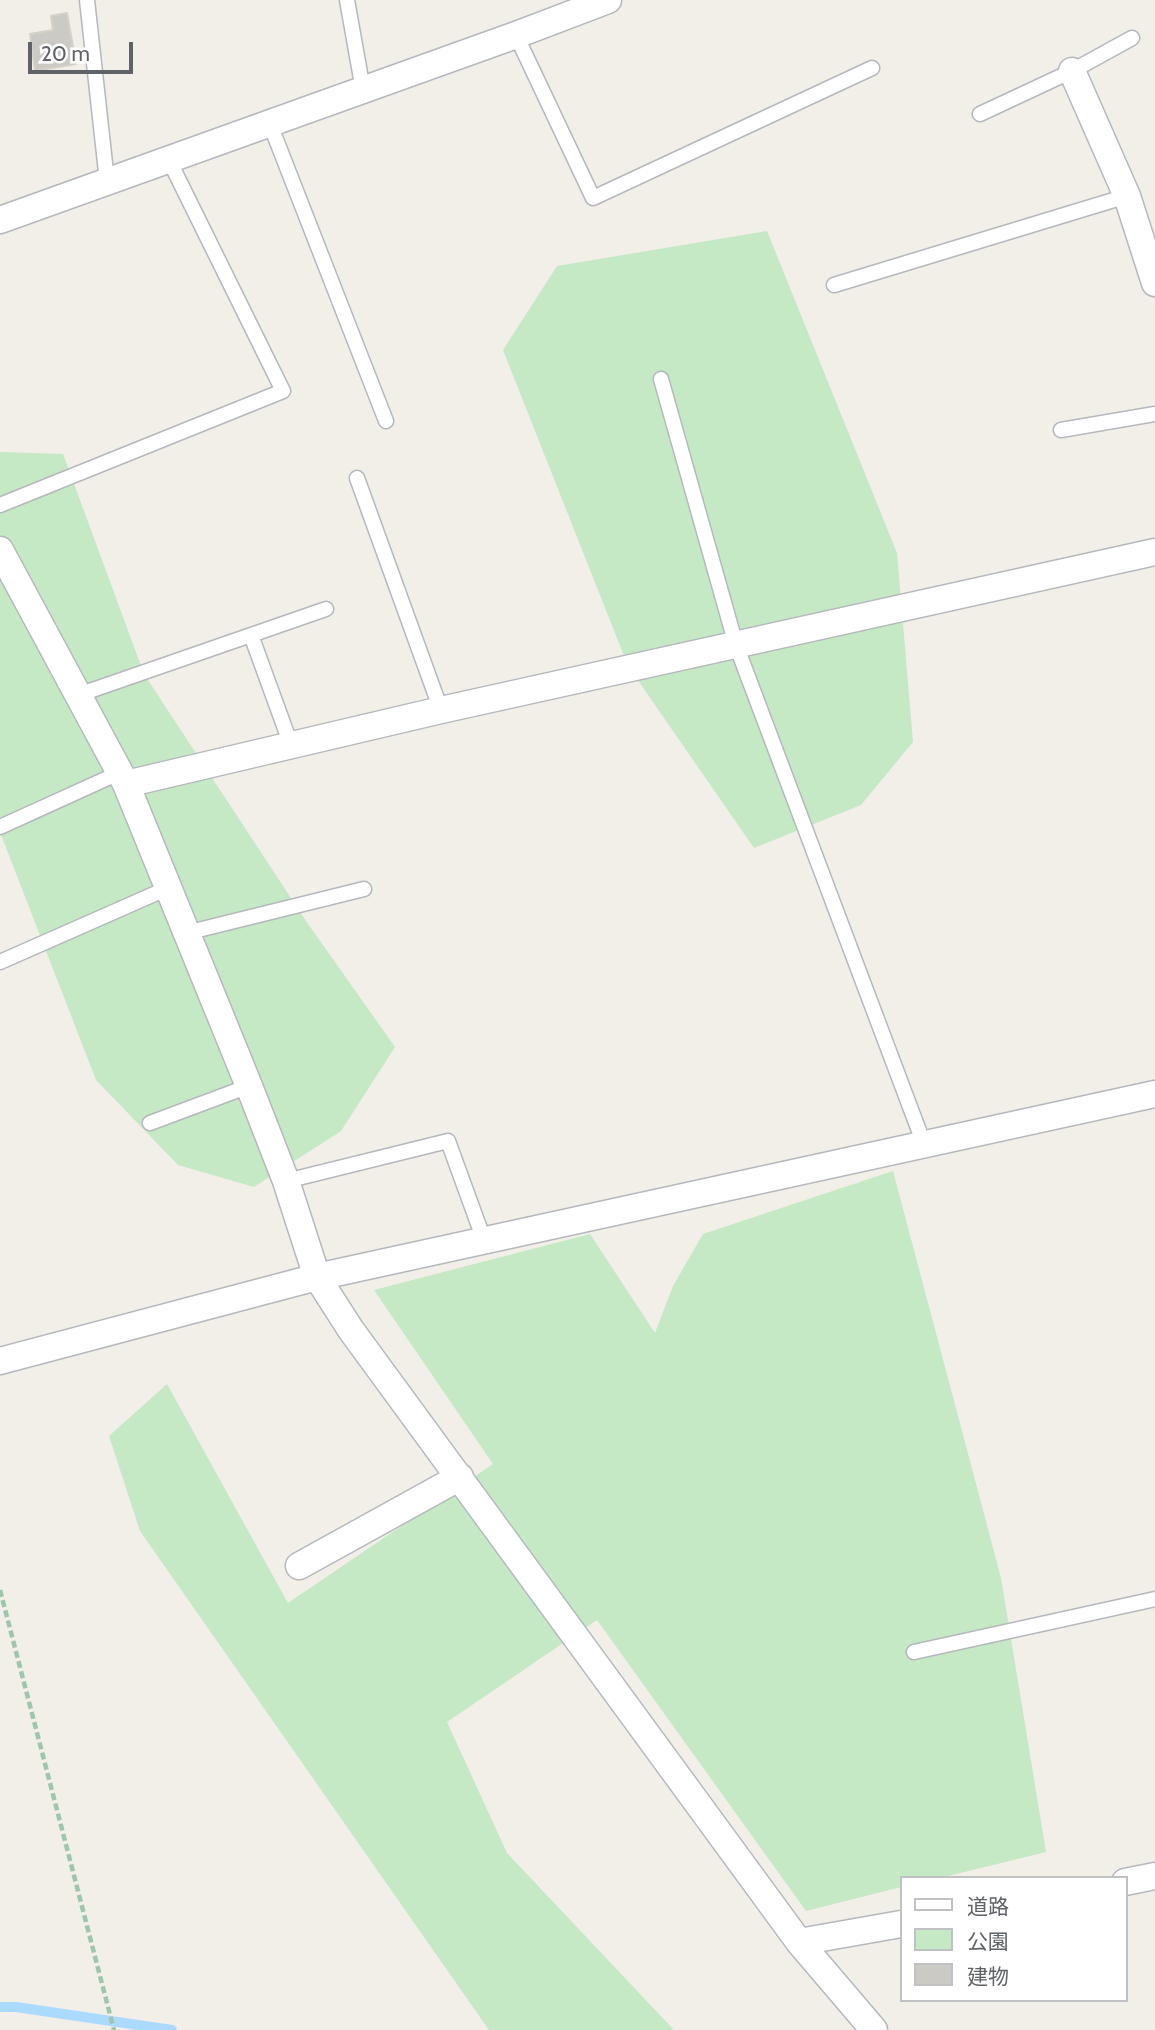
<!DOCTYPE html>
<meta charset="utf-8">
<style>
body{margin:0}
#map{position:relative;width:1155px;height:2030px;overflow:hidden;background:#f1efe8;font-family:Cabin,"Noto Sans JP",sans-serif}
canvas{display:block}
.legend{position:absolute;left:900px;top:1876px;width:228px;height:126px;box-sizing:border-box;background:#fff;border:2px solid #bfc1c3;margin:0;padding:9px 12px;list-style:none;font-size:21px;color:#5f6368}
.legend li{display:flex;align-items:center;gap:14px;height:35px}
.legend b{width:35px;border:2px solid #bfc1c3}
.scale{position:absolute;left:28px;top:42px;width:105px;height:32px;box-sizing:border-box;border:4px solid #5f6368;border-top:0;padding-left:9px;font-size:21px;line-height:24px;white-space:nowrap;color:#5f6368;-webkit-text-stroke:5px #fff;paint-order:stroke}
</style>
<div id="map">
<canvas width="1155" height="2030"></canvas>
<ul class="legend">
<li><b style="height:9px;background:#fff"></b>道路</li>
<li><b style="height:19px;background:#c5e8c5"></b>公園</li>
<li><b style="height:19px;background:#cccac5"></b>建物</li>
</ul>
<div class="scale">20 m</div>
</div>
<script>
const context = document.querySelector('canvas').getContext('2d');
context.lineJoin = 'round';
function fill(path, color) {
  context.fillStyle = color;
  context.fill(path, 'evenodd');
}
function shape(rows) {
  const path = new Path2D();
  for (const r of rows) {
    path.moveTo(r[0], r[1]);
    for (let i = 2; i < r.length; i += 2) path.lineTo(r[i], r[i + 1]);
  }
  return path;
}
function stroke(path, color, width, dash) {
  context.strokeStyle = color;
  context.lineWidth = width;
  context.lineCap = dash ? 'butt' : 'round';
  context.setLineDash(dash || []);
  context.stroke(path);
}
fill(shape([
 [767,231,897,553,913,742,861,805,754,848,628,666,503,350,557,266],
 [0,452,63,454,144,674,306,921,395,1047,341,1131,254,1187,178,1165,96,1080,0,832],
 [893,1171,1001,1578,1046,1852,940,1878,901,1878,901,1887,806,1911,597,1620,447,1722,507,1853,674,2030,489,2030,140,1531,109,1436,167,1384,288,1603,493,1464,374,1290,590,1234,655,1333,673,1286,703,1234]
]), '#c5e8c5');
stroke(shape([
 [0,2007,16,2007,172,2030]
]), '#aadaff', 10);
const building = shape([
 [67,13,76,64,35,71,30,34,53,30,51,16,67,13]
]);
fill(building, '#cccac5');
stroke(building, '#d6d1c6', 2);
const service = shape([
 [87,0,107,181],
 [347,0,363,90],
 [516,35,593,198,872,68],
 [980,114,1072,71,1132,38],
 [270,124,386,421],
 [834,285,1127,196],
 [661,379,736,645,924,1144],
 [1061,430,1155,414],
 [357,478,441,710],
 [0,505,283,391,169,160],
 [251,635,291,745],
 [78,695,326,609],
 [0,827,121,772],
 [186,933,364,889],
 [0,962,168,888],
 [150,1123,249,1086],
 [286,1181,448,1141,484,1240],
 [914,1652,1155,1599]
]);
const minor = shape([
 [1072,71,1127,196,1155,283],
 [0,220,516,35,608,0],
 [0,550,126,784,249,1086,286,1181,317,1277,351,1330,799,1942,874,2030],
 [126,784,441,710,1155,552],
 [0,1361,317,1277,1155,1094],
 [299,1566,460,1477],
 [1125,1882,1155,1876],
 [799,1942,901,1924]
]);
stroke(service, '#b5b8bc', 17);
stroke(minor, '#b5b8bc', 29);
stroke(shape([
 [0,1590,114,2030]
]), '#9cc7a9', 4.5, [7, 3.5]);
stroke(service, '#fff', 14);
stroke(minor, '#fff', 26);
</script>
